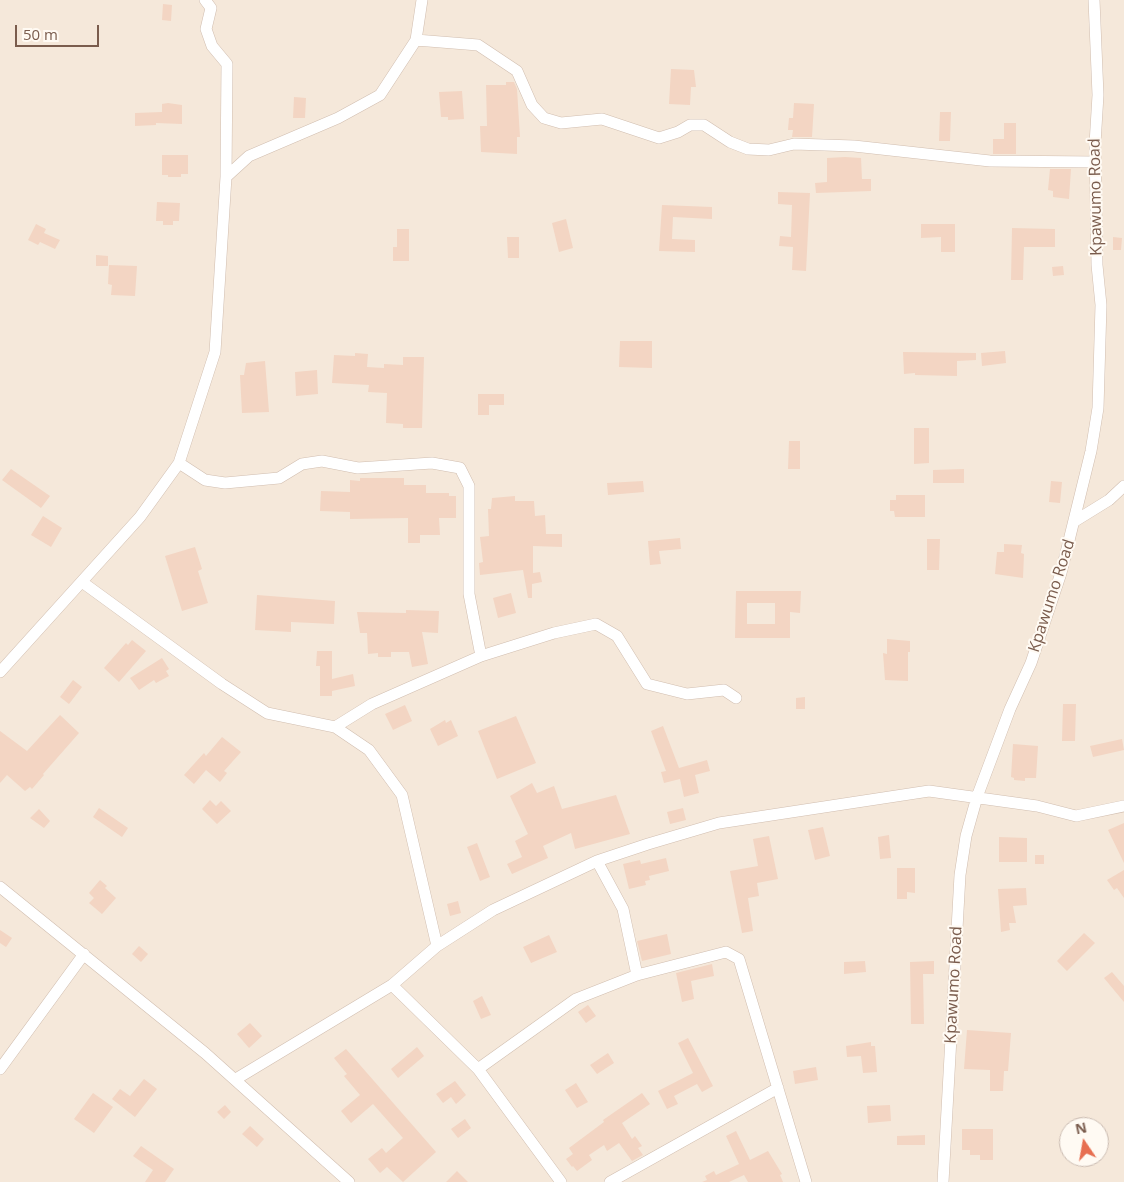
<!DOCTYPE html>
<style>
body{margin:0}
#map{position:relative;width:1124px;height:1182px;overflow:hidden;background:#fdf6ec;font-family:"Open Sans",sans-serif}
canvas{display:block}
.north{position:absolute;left:1059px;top:1117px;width:50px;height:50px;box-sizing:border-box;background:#fffaf3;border:1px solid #cabbb1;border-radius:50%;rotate:348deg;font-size:14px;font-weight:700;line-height:20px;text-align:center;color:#7a5c4d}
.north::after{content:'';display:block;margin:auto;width:18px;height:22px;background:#e76f51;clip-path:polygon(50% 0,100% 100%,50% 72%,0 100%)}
.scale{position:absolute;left:15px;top:25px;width:84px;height:22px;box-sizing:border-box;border:2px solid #7a5c4d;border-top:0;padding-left:6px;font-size:15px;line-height:18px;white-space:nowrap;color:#7a5c4d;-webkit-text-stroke:4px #fffaf3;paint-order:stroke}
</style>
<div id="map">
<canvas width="1124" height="1182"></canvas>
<div class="north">N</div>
<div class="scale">50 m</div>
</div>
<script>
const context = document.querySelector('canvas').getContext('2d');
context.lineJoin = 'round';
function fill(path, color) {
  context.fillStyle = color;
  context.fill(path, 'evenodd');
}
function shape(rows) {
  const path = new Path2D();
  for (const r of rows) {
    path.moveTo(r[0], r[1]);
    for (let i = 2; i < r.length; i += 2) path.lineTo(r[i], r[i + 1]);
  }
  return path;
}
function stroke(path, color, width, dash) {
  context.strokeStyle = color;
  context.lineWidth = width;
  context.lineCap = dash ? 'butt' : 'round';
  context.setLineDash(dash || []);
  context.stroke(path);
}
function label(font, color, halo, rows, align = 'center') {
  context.font = font + ' "Open Sans",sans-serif';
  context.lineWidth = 4;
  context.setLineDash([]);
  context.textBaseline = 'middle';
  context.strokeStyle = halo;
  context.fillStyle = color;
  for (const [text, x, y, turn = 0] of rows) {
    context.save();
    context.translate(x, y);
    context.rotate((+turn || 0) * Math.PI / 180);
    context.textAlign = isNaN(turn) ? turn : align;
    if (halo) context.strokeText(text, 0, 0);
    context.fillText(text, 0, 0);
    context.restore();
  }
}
fill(shape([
 [0,0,1124,0,1124,1182,0,1182],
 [1069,1127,1099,1127,1099,1157,1069,1157]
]), '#f5e8da');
fill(shape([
 [163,4,172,5,171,21,162,20],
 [671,69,694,70,696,87,691,87,690,105,669,104],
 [506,82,514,82,517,89,520,137,517,137,517,154,481,152,480,126,487,126,486,85,506,85],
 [462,91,464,119,448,120,448,117,441,117,439,92],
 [294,97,306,98,305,118,293,118],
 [168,103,182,105,182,124,156,123,156,125,135,126,135,113,162,112,162,104],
 [794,103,814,104,812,137,792,137,793,130,788,130,789,118,793,118],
 [940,112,951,112,950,141,939,141],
 [1004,123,1016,123,1016,154,993,154,993,139,1004,139],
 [162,155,188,155,188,174,181,174,181,177,168,177,168,175,162,175],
 [845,157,861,158,862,179,871,179,871,191,816,193,815,183,827,182,827,158],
 [1050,169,1071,169,1069,199,1053,197,1053,191,1048,190],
 [778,192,810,193,806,271,792,270,793,247,779,246,780,236,791,237,792,205,778,204],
 [157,202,180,203,179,221,173,221,173,225,163,225,163,221,156,221],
 [662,205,712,207,712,219,673,217,672,239,695,240,695,252,659,251],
 [566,219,573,248,559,252,552,223],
 [36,224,46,229,44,233,60,240,55,249,40,242,38,245,28,240],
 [921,224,955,224,955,252,941,252,941,237,921,238],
 [1012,228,1055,229,1055,247,1024,247,1023,280,1011,280],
 [397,229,409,229,409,261,393,261,393,247,397,247],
 [507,237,519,237,519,258,508,258],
 [1113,237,1122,238,1121,250,1113,250],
 [96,255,108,256,108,266,96,266],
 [109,265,137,266,135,296,111,295,112,285,108,284],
 [1063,266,1064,275,1053,276,1052,267],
 [620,341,652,341,652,368,619,367],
 [1005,351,1006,363,982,366,981,353],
 [903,352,976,353,976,360,957,361,957,376,915,375,915,373,904,374],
 [355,353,368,354,367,367,384,368,384,364,403,365,403,357,424,357,422,428,403,428,403,424,386,423,387,393,368,392,369,385,332,383,334,355,355,356],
 [265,361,269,412,242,413,240,375,244,375,246,363],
 [317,370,318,394,296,396,295,372],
 [478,394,504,394,504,405,489,405,489,415,478,415],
 [914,428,929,428,929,463,914,464],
 [789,441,800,441,800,469,788,469],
 [11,469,50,496,41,508,2,480],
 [964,469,964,483,933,483,933,470],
 [360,478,404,478,404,485,426,485,426,493,449,493,449,496,456,496,456,518,439,518,440,535,420,535,420,543,408,543,408,518,350,519,350,512,320,511,321,491,350,492,350,480,360,481],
 [643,481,644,492,608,495,607,483],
 [1051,481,1062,482,1060,503,1049,502],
 [896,495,925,495,925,517,895,517,894,511,890,511,890,500,896,500],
 [515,496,515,501,534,501,535,516,545,515,546,534,562,534,562,547,533,546,533,573,540,572,542,582,532,584,532,598,528,598,523,570,480,575,479,563,483,562,480,537,489,536,488,509,491,509,492,498],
 [43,516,62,528,51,547,31,535],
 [680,538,681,549,659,551,661,564,650,565,648,541],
 [927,539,940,539,939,570,927,570],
 [1004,544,1022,545,1021,553,1024,554,1023,578,995,574,997,552,1004,552],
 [195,547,202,569,198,571,208,603,182,611,165,556],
 [736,591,801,591,800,613,790,612,790,638,735,638],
 [747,603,775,603,775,624,747,624],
 [511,593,516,613,498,618,493,598],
 [257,595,335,601,334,624,291,622,291,632,255,630],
 [406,610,439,611,438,633,422,632,428,664,412,667,409,652,391,652,391,657,378,657,378,653,368,654,367,633,360,633,357,612,406,613],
 [887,639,910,641,910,652,908,652,908,681,885,680,883,653,887,654],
 [132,640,146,651,119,682,104,668,126,643,128,645],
 [317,651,332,651,332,679,353,674,355,686,332,691,332,696,320,696,320,666,316,666],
 [162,658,169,669,166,671,169,676,156,683,154,680,139,690,130,678],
 [73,680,82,687,69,704,60,697],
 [805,697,805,709,796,709,796,698],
 [1063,704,1076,704,1075,741,1062,741],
 [405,705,412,721,393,730,385,714],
 [60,715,79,733,43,774,44,775,32,789,30,787,25,791,7,775,0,783,0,731,27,751],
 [516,716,536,763,497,779,478,731],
 [445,720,446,723,451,720,458,736,438,746,430,729],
 [663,726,679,768,707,760,710,771,695,775,699,793,684,797,680,779,664,783,661,772,666,771,651,731],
 [222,737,241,752,224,771,227,773,220,782,206,770,194,784,184,775,204,753,206,756],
 [1122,739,1124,750,1093,757,1090,746],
 [1013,744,1038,746,1036,778,1025,778,1025,781,1014,780,1014,778,1011,777],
 [532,783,537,793,554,786,562,809,616,795,630,834,575,849,571,833,543,846,548,858,512,874,507,864,522,857,515,841,528,834,510,796],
 [210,800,216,806,221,801,231,811,217,824,202,809],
 [99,808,128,828,122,837,93,817],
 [683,808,686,820,670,824,667,812],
 [39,809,50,821,44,828,30,818],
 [1124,823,1124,863,1108,830],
 [823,827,830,856,815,860,808,830],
 [889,835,891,858,880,859,878,837],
 [769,836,778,879,757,883,759,896,748,898,753,931,742,933,730,871,758,866,753,839],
 [999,837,1027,838,1027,862,999,862],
 [477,843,490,877,480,881,467,847],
 [1035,855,1044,855,1044,864,1035,864],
 [666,858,669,871,649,876,650,880,645,881,646,885,629,889,623,864,640,860,641,864],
 [897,868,915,868,915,893,907,892,907,899,897,899],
 [1124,870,1124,898,1117,888,1114,890,1107,880],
 [100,880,107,886,105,888,116,898,102,914,89,903,94,898,89,893],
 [1026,888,1027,905,1013,906,1016,923,1009,923,1010,930,1001,932,998,889],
 [458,901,461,913,450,916,447,904],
 [0,930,12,938,6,947,0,943],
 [1084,933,1095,943,1067,971,1057,961],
 [667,934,671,954,642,961,637,941],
 [549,935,557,952,531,963,523,947],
 [139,946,148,954,141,962,132,954],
 [865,961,866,972,844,974,844,962],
 [934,961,934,974,923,974,924,1024,911,1024,910,962],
 [712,964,714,976,691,981,694,999,682,1002,676,973],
 [1112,972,1124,986,1124,1002,1104,978],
 [482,996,491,1015,481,1019,473,1001],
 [588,1005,596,1016,586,1023,578,1012],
 [250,1023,262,1036,249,1048,237,1034],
 [967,1030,1011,1033,1008,1071,1004,1071,1003,1091,990,1091,990,1070,964,1069],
 [688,1038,713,1086,702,1092,697,1084,674,1096,678,1104,667,1109,658,1091,693,1073,678,1043],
 [871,1042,871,1046,875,1046,877,1072,863,1073,861,1056,847,1057,846,1046],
 [417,1047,424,1056,398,1078,391,1069],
 [346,1049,436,1152,403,1182,387,1167,380,1173,368,1159,382,1148,386,1153,403,1138,373,1104,351,1123,341,1111,360,1095,344,1076,347,1074,334,1058],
 [608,1053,614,1063,597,1074,590,1065],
 [816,1067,818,1080,795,1084,793,1071],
 [144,1079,157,1089,135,1117,112,1099,120,1089,130,1096],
 [455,1081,466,1095,456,1104,451,1097,443,1103,436,1094],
 [576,1083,588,1102,577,1108,565,1090],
 [93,1093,113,1107,94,1133,74,1119],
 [642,1093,650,1104,622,1123,632,1139,635,1136,642,1146,638,1148,643,1155,632,1161,619,1143,607,1151,604,1145,589,1155,592,1160,577,1171,573,1166,572,1167,566,1159,573,1154,569,1148,604,1122,603,1120],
 [225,1105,231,1112,224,1119,217,1112],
 [890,1105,891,1121,868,1123,867,1106],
 [465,1119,471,1128,458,1138,451,1129],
 [250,1126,264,1139,257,1147,242,1134],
 [962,1129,993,1129,993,1160,980,1160,980,1155,970,1155,970,1150,962,1150],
 [736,1131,750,1160,768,1151,782,1174,780,1175,783,1182,748,1182,744,1175,729,1182,702,1182,707,1180,705,1176,714,1171,716,1175,739,1164,726,1136],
 [925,1135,925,1145,897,1145,897,1136],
 [141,1146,174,1169,165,1182,145,1182,153,1170,133,1156],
 [457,1171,468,1182,446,1182]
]), '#f3d5c3');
const minor = shape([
 [416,40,478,45,517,71,532,105,544,118,561,123,602,119,659,138,678,132,690,125,704,125,730,142,748,149,769,150,794,144,854,146,990,161,1095,162],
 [226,177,249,156,338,118,380,95,416,40,422,0],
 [179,463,205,480,225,483,279,478,302,464,322,461,358,468,432,463,460,468,469,486,469,594,481,656],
 [1075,521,1109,500,1124,486],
 [82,582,222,684,267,713,335,727,369,750,402,795,437,946],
 [0,672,140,517,179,463,215,352,226,177,227,64,212,46,206,29,211,8,205,0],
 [335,727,372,704,481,656,554,633,596,624,617,636,647,684,687,694,724,690,736,698],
 [597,861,623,909,637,975],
 [0,887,205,1053,349,1182],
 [392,985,478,1069,561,1182],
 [0,1069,84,954],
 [478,1069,576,999,637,975,726,952,739,959,806,1182],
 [236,1079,392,985,437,946,493,910,597,861,648,844,719,823,929,791,1037,806,1076,816,1124,806],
 [610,1182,778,1088],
 [943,1182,960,875,966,836,977,797,1010,709,1031,663,1061,573,1091,451,1098,408,1101,305,1097,265,1095,144,1098,95,1094,0]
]);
stroke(minor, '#d1beb0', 12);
stroke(minor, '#fff', 11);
label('16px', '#7a5c4d', '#fffaf3', [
 ["Kpawumo Road",1096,197,-91],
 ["Kpawumo Road",1052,596,-72],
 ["Kpawumo Road",954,985,-87]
]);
</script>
